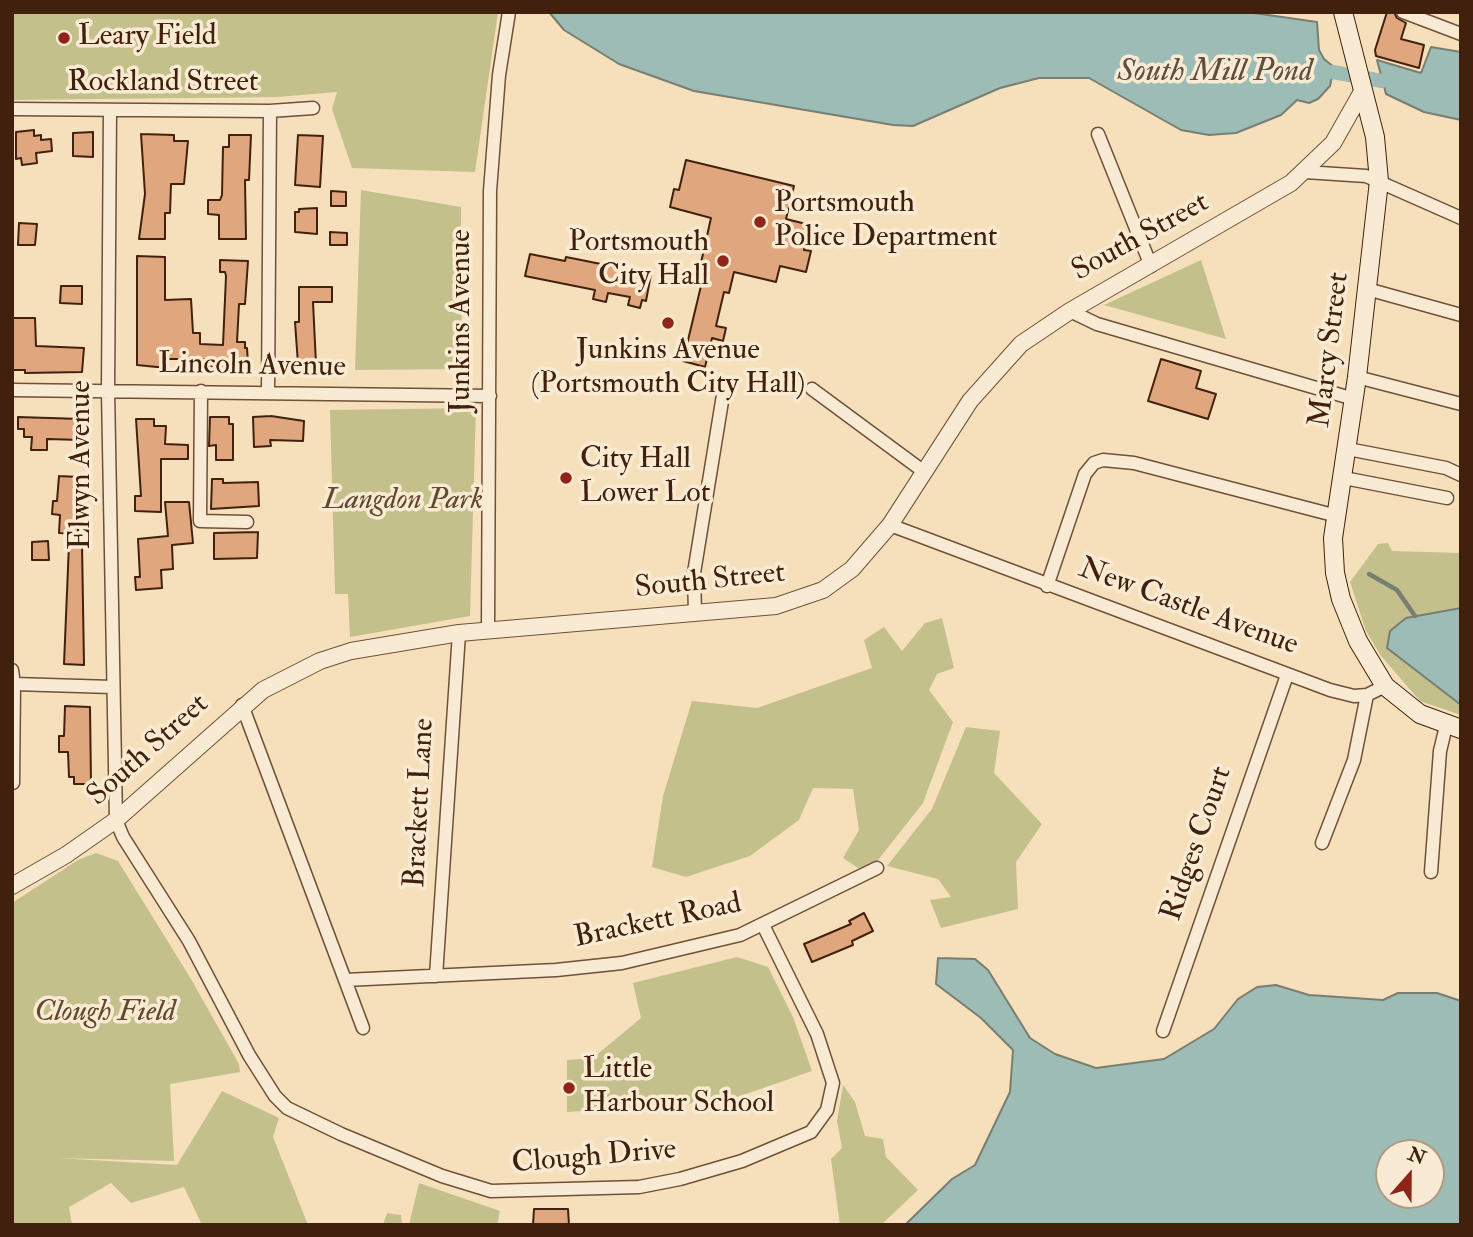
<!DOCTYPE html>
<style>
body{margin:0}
#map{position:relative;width:1473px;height:1237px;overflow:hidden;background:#f6e0bb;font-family:"IM FELL Double Pica",serif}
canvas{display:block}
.frame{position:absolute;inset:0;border:14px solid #42200e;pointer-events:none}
.north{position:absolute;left:1375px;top:1139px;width:70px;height:70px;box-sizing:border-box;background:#f9ebd3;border:2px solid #b09a84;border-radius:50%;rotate:21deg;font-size:19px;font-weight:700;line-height:28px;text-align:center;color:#42200e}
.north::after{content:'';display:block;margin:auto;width:24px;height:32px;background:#8f2418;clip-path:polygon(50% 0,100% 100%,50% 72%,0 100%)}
</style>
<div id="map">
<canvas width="1473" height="1237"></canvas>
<div class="frame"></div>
<div class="north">N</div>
</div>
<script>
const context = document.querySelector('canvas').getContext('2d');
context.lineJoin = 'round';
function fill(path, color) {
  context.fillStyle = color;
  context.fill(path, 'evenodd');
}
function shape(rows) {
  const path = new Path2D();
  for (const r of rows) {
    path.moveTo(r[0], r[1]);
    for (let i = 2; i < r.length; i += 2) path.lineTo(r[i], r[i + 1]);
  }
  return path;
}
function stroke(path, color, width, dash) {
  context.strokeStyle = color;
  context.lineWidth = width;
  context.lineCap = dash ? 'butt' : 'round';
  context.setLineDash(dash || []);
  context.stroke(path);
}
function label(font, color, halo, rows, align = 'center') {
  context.font = font + ' "IM FELL Double Pica",serif';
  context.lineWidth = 7;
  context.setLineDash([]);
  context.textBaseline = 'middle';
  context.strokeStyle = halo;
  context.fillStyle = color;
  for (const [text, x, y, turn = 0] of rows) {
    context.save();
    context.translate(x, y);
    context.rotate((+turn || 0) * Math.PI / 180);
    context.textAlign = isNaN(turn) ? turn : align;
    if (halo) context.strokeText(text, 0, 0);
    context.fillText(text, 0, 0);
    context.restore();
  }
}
fill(shape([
 [12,12,498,12,475,172,352,168,332,109,337,92,278,97,12,100],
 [361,190,461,207,462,369,355,370],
 [1201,260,1226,339,1104,305],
 [476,408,470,616,350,637,348,594,335,594,330,410],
 [1388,543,1392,551,1461,553,1461,608,1406,618,1387,648,1461,705,1461,715,1420,701,1381,656,1366,631,1350,582,1378,544],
 [942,618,954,668,937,674,929,690,953,722,923,803,875,864,858,868,843,858,859,830,853,789,813,788,799,820,750,856,686,877,652,867,663,796,692,701,757,708,872,668,864,640,884,627,902,651,925,623],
 [966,727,1000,731,994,773,1042,824,1016,862,1018,909,941,928,930,900,951,897,938,879,887,866,932,809],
 [96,853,118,861,191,979,239,1064,240,1072,170,1084,174,1161,57,1158,177,1165,222,1091,279,1118,273,1137,308,1225,202,1225,184,1187,131,1203,111,1183,69,1207,72,1225,12,1225,12,903,78,860],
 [737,957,768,967,793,1017,812,1071,726,1101,567,1112,567,1060,593,1058,641,1018,633,983],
 [843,1085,855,1102,865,1136,883,1139,886,1157,918,1190,881,1225,840,1225,831,1159,842,1148,837,1121],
 [419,1183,500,1211,497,1225,409,1225],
 [387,1213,401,1215,402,1225,383,1225]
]), '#c3c08c');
const water = shape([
 [549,12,1247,12,1317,22,1319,50,1324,59,1334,67,1330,86,1318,99,1309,103,1297,100,1281,115,1236,133,1209,135,1181,130,1089,78,1039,78,1000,88,913,126,893,125,694,91,619,64,564,30,549,12],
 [1431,47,1461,52,1461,120,1424,112,1386,94,1377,60,1421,73,1431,47],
 [1461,608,1461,705,1387,648,1390,631,1406,618,1461,608],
 [938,958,975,959,988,970,1030,1038,1055,1054,1096,1068,1164,1059,1214,1029,1238,999,1257,987,1276,985,1309,995,1383,1000,1398,993,1437,993,1461,1001,1461,1225,905,1225,952,1179,975,1165,1010,1092,1013,1050,981,1018,936,984,938,958],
 [1431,1153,1431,1195,1389,1195,1389,1153,1431,1153]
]);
fill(water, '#9dbcb5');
stroke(water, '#797e72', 2);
stroke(shape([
 [1369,574,1397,590,1415,616]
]), '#797e72', 4.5);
stroke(shape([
 [1333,72,1382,81]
]), '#9dbcb5', 14);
const building = shape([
 [1387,12,1394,12,1397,18,1406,23,1401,39,1424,45,1419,68,1376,56,1375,50,1387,12],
 [34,130,34,136,41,135,41,140,51,139,52,151,36,153,37,163,22,165,21,158,16,159,16,132,34,130],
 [93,132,93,157,73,156,73,133,93,132],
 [141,134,174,135,174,141,188,141,184,184,171,184,170,213,165,213,165,239,139,239,145,194,141,134],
 [229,135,251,135,249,180,245,180,246,239,219,239,219,215,208,214,208,200,220,200,222,195,223,147,229,147,229,135],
 [298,135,323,136,320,187,295,185,298,135],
 [686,160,794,186,786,219,810,225,804,250,811,251,806,272,780,266,776,282,734,272,729,293,724,292,716,326,726,328,723,341,712,338,705,367,683,361,701,286,696,285,711,218,670,207,674,189,679,190,686,160],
 [331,191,346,192,346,206,331,206,331,191],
 [317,208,317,234,295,232,295,212,299,212,299,209,317,208],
 [19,223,37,224,35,245,18,245,19,223],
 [330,232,347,233,347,245,330,245,330,232],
 [530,254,565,261,566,257,651,274,646,301,642,300,640,308,628,305,630,297,608,293,606,302,593,299,595,290,525,276,530,254],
 [137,256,165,257,165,300,191,299,193,333,200,333,200,344,223,345,226,276,225,272,220,272,220,260,248,261,245,304,239,304,237,342,245,342,245,348,247,348,248,363,233,364,233,367,206,366,206,359,167,359,167,368,137,365,137,256],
 [61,286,82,286,82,304,60,303,61,286],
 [299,287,332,287,332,302,313,302,316,364,298,364,295,322,299,322,299,287],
 [12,318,35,318,36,346,84,348,82,372,25,373,25,370,13,370,12,318],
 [1161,359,1201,371,1196,388,1216,394,1208,419,1148,401,1161,359],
 [271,416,304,421,303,441,270,440,271,446,254,447,253,417,271,416],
 [18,417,81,419,81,440,47,439,47,450,31,450,32,437,24,437,24,429,18,429,18,417],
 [210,417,229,417,229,424,233,424,233,460,216,460,216,445,209,446,210,417],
 [136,419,154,419,154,426,166,426,165,444,188,445,188,459,161,459,161,512,135,511,135,496,141,496,136,419],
 [59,476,79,477,78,534,59,533,60,515,52,514,53,501,57,501,59,476],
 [212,479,223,479,223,483,258,482,259,506,211,509,212,479],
 [165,502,189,502,193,543,172,545,173,569,161,570,162,588,136,590,135,577,140,577,138,539,168,536,165,502],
 [258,532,257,558,214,559,214,533,258,532],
 [48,541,49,560,32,560,32,542,48,541],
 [69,544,82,544,84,665,64,664,69,544],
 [65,706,90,707,91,784,74,784,74,777,69,777,68,752,59,752,59,736,64,736,65,706],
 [864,913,873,931,852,941,853,945,812,962,804,944,851,924,849,921,864,913],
 [534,1209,568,1209,569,1225,533,1225,534,1209]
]);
fill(building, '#e0a77e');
stroke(building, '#42200e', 2);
const minor = shape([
 [1403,12,1461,34],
 [12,109,270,111,313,108],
 [110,110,108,391,116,820,123,837,189,941,249,1055,275,1096,287,1108,341,1134,442,1176,491,1191,639,1187,680,1179,742,1161,811,1132,827,1110,833,1083,817,1034,763,925],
 [1098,134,1151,266],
 [1305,172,1366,176,1461,218],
 [1367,289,1461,315],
 [1070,311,1097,324,1354,399],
 [1357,377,1461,404],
 [812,389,923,471],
 [12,390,490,396],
 [201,391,200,521,247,522],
 [268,393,270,111],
 [1348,449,1446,468,1461,475],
 [1344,478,1447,498],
 [890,525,1330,690,1354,696,1367,695,1385,686],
 [1047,586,1085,474,1094,463,1103,460,1134,463,1337,516],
 [695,613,694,573,723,395],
 [488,630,490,191,499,75,509,12],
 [12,670,14,684,112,687],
 [242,705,363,1028],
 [13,783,14,684],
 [1322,843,1354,760,1367,695],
 [1431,872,1440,751,1446,726],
 [436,976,459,633],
 [345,980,556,970,622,963,740,935,877,868],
 [1163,1031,1287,675]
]);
const tertiary = shape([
 [12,886,66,855,116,820,263,690,320,661,351,651,459,633,776,606,823,590,852,569,890,525,970,401,1021,344,1070,311,1291,183,1333,143,1363,90]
]);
const secondary = shape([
 [1343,12,1375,137,1379,181,1357,377,1333,538,1335,573,1341,599,1358,641,1385,686,1420,714,1461,729]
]);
stroke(minor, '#6f5039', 15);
stroke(tertiary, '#6f5039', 18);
stroke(secondary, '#42200e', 20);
stroke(minor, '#f9ebd3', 12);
stroke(tertiary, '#f9ebd3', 16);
stroke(secondary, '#f9ebd3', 18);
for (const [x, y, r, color] of [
 [64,38,7,"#8f2418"],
 [760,222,7,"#8f2418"],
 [723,261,7,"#8f2418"],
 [668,323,7,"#8f2418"],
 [566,478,7,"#8f2418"],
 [569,1088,7,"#8f2418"]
]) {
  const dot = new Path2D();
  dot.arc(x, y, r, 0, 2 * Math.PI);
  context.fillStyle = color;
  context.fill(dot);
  stroke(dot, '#f9ebd3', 2.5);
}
label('30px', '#42200e', '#f9ebd3', [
 ["Leary Field",78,38],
 ["Portsmouth",774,205],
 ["Police Department",774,239],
 ["Portsmouth",709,244,"right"],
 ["City Hall",709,278,"right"],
 ["Junkins Avenue",668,352,"center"],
 ["(Portsmouth City Hall)",668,386,"center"],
 ["City Hall",580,461],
 ["Lower Lot",580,495],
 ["Little",583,1071],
 ["Harbour School",583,1105]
], 'left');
label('30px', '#42200e', '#f9ebd3', [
 ["Rockland Street",163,84],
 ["South Street",1141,238,-29],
 ["Junkins Avenue",463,321,-90],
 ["Marcy Street",1331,350,-83],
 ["Lincoln Avenue",252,367,1],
 ["Elwyn Avenue",83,465,-90],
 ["South Street",710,582,-6],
 ["New Castle Avenue",1188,608,20],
 ["South Street",149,751,-42],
 ["Brackett Lane",421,803,-87],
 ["Ridges Court",1198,844,-71],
 ["Brackett Road",658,922,-12],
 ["Clough Drive",594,1158,-5]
]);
label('italic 30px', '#62482e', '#f9ebd3', [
 ["Langdon Park",403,502],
 ["Clough Field",105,1014]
]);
label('italic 32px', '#5d4f40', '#f9ebd3', [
 ["South Mill Pond",1215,73]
]);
</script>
